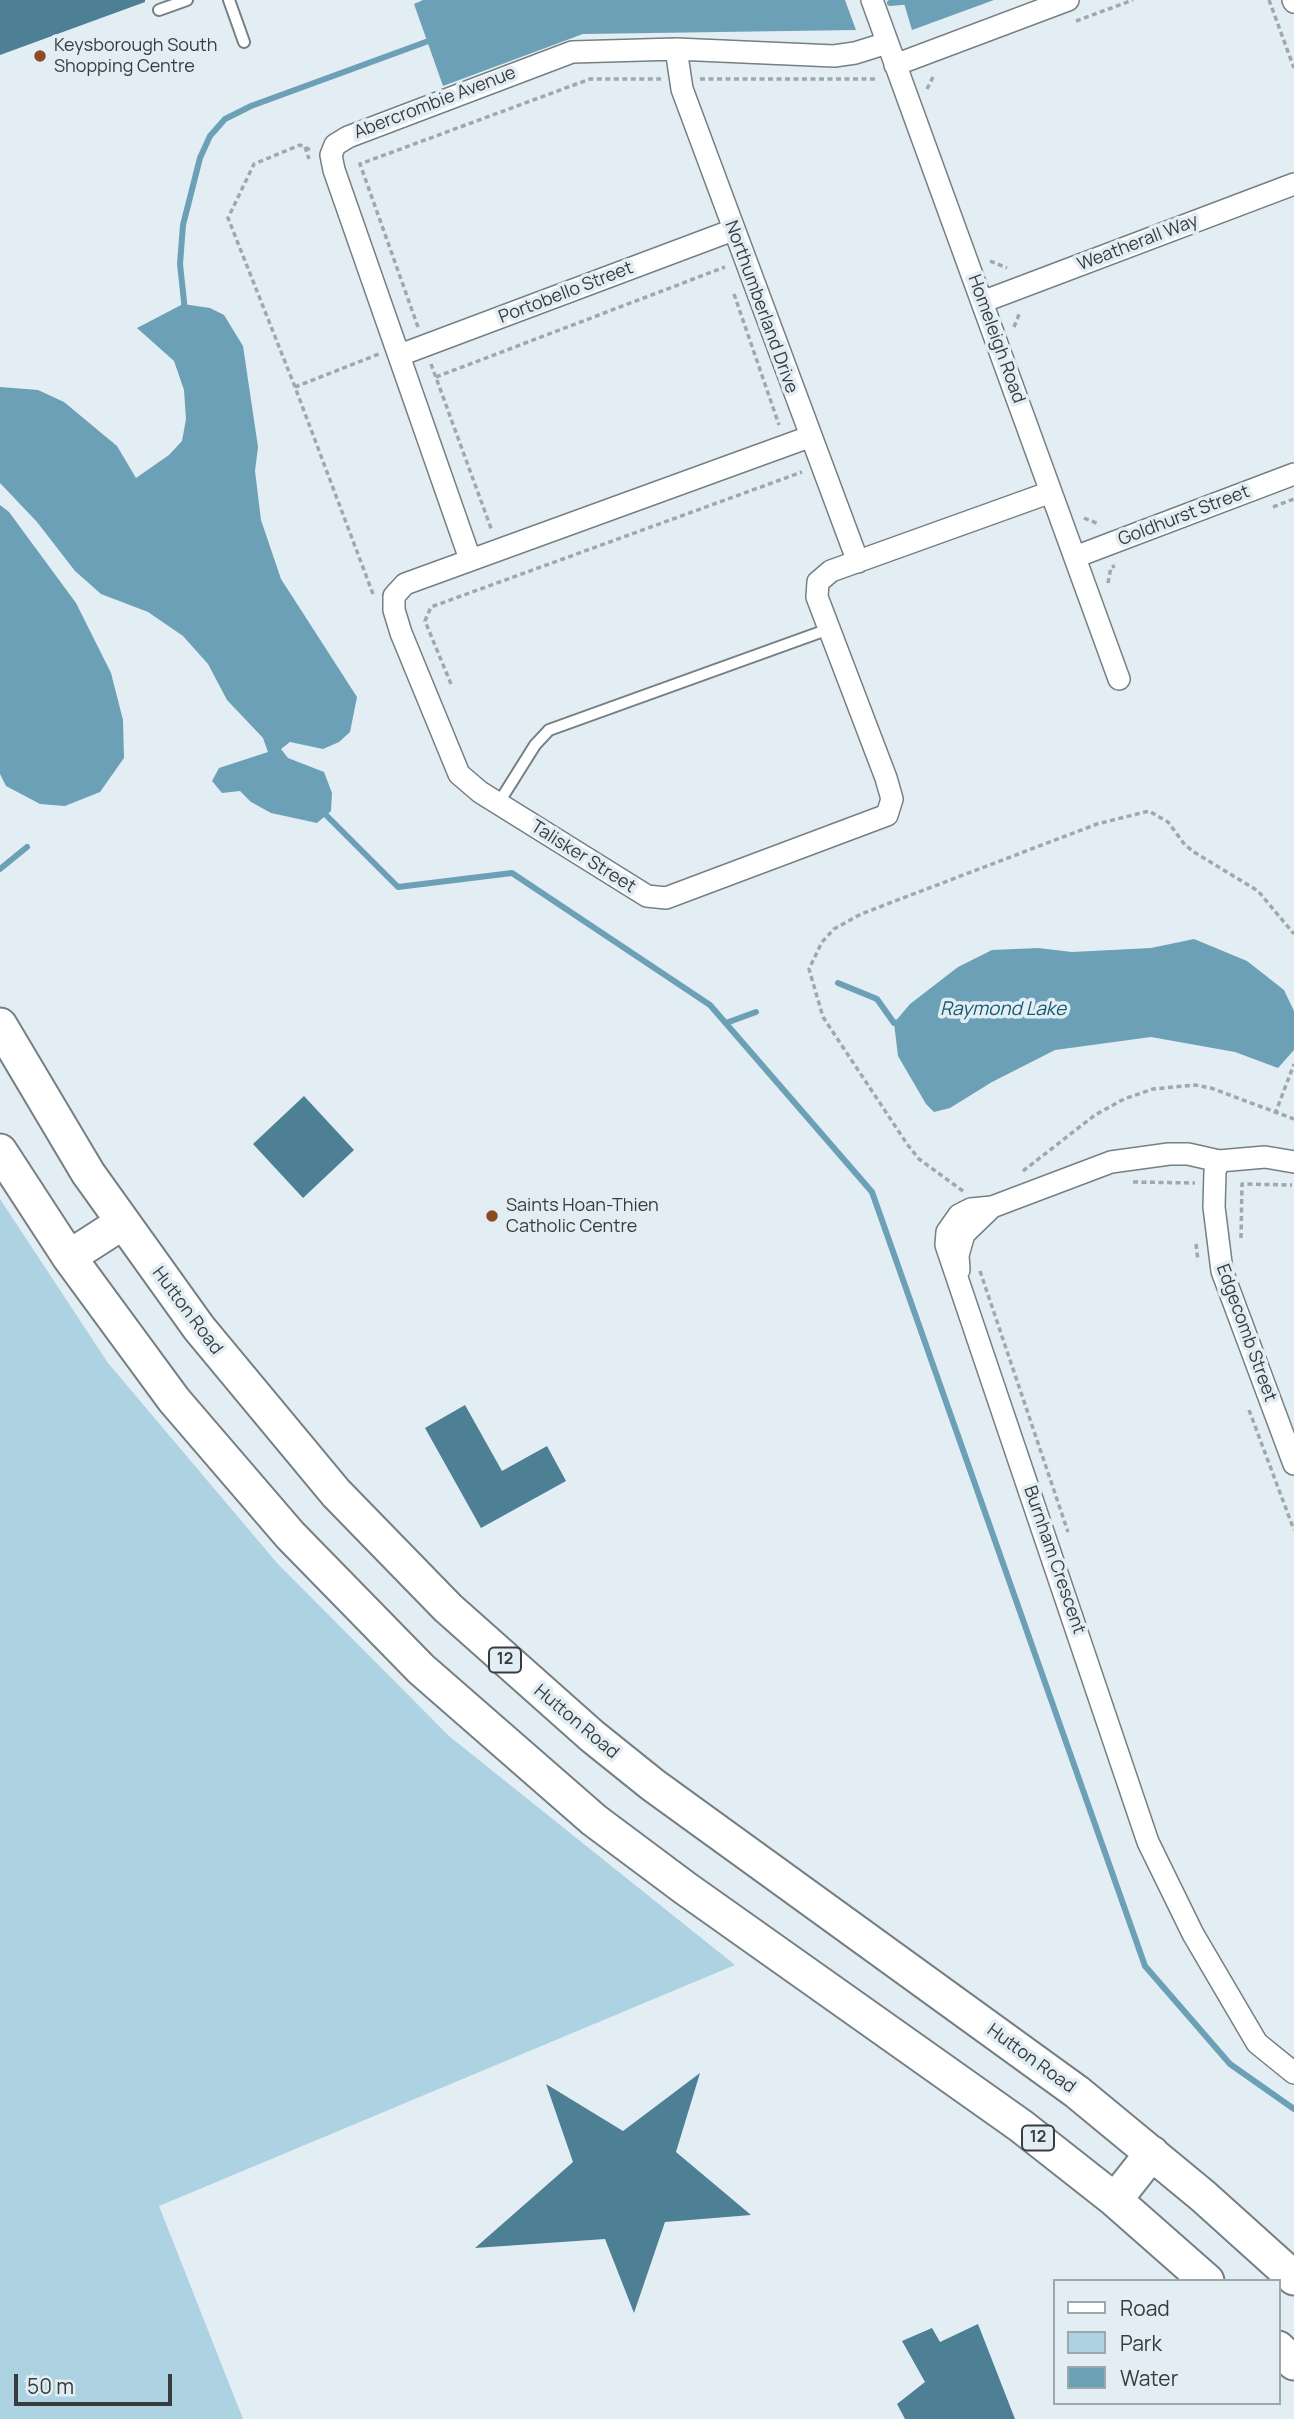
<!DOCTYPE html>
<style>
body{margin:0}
#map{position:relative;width:1294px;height:2419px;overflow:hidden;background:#e2eef3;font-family:Manrope,sans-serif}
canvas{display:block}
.legend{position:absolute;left:1053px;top:2279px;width:228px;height:126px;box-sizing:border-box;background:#e2eef3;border:2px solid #9ea7ab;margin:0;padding:9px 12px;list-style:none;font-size:21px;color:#383c3e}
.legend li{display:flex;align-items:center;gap:14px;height:35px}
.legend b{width:35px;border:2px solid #9ea7ab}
.scale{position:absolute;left:14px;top:2374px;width:158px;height:32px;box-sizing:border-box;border:4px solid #383c3e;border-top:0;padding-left:9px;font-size:21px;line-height:24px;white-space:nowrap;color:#383c3e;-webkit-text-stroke:5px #e2eef3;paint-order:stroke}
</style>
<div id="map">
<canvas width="1294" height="2419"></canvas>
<ul class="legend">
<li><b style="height:9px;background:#fff"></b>Road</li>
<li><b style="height:19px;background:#add2e2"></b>Park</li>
<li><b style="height:19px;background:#6ca0b6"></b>Water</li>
</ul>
<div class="scale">50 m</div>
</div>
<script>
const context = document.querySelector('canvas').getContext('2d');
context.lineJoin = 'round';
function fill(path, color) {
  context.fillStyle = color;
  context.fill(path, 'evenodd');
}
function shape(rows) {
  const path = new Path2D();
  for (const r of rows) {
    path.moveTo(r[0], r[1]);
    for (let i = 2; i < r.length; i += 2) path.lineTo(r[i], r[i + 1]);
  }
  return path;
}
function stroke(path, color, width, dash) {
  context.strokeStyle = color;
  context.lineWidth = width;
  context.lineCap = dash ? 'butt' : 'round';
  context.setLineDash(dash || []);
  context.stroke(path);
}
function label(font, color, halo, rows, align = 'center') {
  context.font = font + ' Manrope,sans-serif';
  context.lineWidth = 7;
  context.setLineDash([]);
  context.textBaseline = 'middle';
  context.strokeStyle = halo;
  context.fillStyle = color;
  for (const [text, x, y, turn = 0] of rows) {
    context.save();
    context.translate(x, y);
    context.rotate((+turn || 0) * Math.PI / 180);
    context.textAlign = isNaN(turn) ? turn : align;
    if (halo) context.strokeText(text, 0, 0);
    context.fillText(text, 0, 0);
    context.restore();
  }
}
fill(shape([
 [0,1199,108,1363,277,1563,449,1736,735,1965,159,2206,243,2419,0,2419]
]), '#add2e2');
fill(shape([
 [423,0,845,0,856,30,583,34,443,86,414,4],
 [903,0,994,0,912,30],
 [183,304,210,308,224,315,243,346,258,447,255,471,261,520,281,579,357,697,350,732,339,742,323,749,290,742,281,749,288,758,324,772,332,793,331,811,317,823,271,813,251,802,240,791,222,793,212,781,219,768,268,752,263,738,227,700,208,664,183,636,148,612,101,594,75,571,37,522,0,483,0,387,38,390,64,402,117,446,136,478,169,455,182,441,186,419,184,390,174,361,137,328],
 [0,505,9,512,76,603,111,673,123,720,124,758,100,792,65,806,40,804,6,786,0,774],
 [1194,939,1247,961,1284,990,1294,1011,1294,1050,1278,1068,1235,1052,1151,1037,1055,1050,992,1082,950,1108,934,1112,926,1104,898,1056,894,1023,910,1004,958,967,992,950,1038,948,1072,952,1151,948]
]), '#6ca0b6');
stroke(shape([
 [890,3,923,0],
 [185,311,180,264,183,225,200,158,210,136,225,119,251,106,434,39],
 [321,810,398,887,512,873,710,1005,872,1192,1145,1966,1230,2064,1294,2109],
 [0,869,27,847],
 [838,983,877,999,894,1023,900,1022],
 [726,1023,756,1012]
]), '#6ca0b6', 6);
fill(shape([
 [0,0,145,0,145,2,0,55],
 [304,1096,354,1150,303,1198,253,1144],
 [465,1405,502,1471,547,1446,566,1481,481,1528,425,1428],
 [700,2073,676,2152,751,2215,665,2222,634,2313,605,2239,475,2248,573,2162,546,2084,623,2131],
 [978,2324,1015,2419,905,2419,897,2404,925,2382,902,2341,932,2328,940,2342]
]), '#4d7f95');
const lane = shape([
 [229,0,244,42],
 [159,10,187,0],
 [498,804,535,745,549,730,829,629]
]);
const street = shape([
 [872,0,1119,679],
 [1293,0,1294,2],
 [676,49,682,89,858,562],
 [895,65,1068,0],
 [982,302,1294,184],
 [400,355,733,230],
 [809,437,405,584,394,596,394,610,401,633,459,774,480,792,647,896,666,898,887,815,892,799,886,778,817,597,818,582,831,571,1051,492],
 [1075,557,1294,474],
 [470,559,334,170,331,155,335,145,348,137,572,52,676,49,834,56,855,53,887,43],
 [1219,1161,1215,1171,1214,1207,1222,1271,1294,1464],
 [1294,1162,1265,1157,1219,1161,1188,1154,1169,1154,1111,1162,992,1207,971,1209,959,1215,947,1232,946,1245,1148,1842,1193,1934,1257,2043,1294,2073],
 [959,1270,958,1255,964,1234,992,1207]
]);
const primary = shape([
 [0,1025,88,1173,199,1328,336,1493,448,1608,592,1736,653,1785,1077,2092,1203,2196,1294,2278],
 [0,1151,69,1257,174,1400,290,1535,421,1669,594,1820,685,1888,1021,2126,1115,2200,1207,2281],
 [69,1257,122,1223],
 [1115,2200,1152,2153],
 [1278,2348,1294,2363]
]);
stroke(lane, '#757f84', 14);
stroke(street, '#757f84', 24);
stroke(primary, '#757f84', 37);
stroke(shape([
 [1269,0,1294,68],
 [1076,21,1133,0],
 [700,79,878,79],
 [927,89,934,75],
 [305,147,309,159],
 [990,261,1007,268],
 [734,294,779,425],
 [418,327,360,164,590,79,661,79],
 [1014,327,1020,312],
 [431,364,492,531],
 [436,377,725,267],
 [295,387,228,218,254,164,300,145,313,151],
 [1273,507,1294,499],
 [1084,518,1099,524],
 [1108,583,1111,567,1115,566],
 [373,594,295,387,379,354],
 [451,684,425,621,431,607,802,472],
 [1275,1114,1294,1064],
 [1023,1171,1095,1115,1124,1099,1153,1089,1195,1085,1211,1088,1294,1119],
 [1133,1182,1195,1183],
 [963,1191,919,1159,907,1144,823,1017,809,969,822,942,834,929,861,914,1097,824,1149,811,1168,822,1185,845,1194,852,1258,891,1294,934],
 [1241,1238,1242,1184,1292,1185],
 [1196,1244,1198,1261],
 [980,1271,1068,1532],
 [1249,1410,1294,1530]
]), '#9fa8ac', 3.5, [5, 3.5]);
stroke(lane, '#fff', 10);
stroke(street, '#fff', 21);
stroke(primary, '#fff', 33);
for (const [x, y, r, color] of [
 [40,56,7,"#8f4922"],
 [492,1216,7,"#8f4922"]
]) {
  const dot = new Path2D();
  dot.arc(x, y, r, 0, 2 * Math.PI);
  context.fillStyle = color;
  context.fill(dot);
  stroke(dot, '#e2eef3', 2.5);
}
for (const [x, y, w] of [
 [505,1660,32],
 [1038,2138,32]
]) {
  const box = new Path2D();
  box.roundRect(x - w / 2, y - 12.5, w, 25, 5);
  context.fillStyle = '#e2eef3';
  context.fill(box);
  stroke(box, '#383c3e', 2);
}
label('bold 16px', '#383c3e', null, [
 ["12",505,1660],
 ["12",1038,2138]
]);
label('18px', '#383c3e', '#e2eef3', [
 ["Keysborough South",54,46],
 ["Shopping Centre",54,67],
 ["Saints Hoan-Thien",506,1206],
 ["Catholic Centre",506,1227]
], 'left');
label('18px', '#383c3e', '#e2eef3', [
 ["Abercrombie Avenue",435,103,-21],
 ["Weatherall Way",1138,243,-21],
 ["Portobello Street",566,293,-21],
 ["Northumberland Drive",761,307,70],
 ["Homeleigh Road",996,339,70],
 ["Goldhurst Street",1184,516,-21],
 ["Talisker Street",583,857,32],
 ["Hutton Road",187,1311,53],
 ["Edgecomb Street",1246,1333,70],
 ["Burnham Crescent",1054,1560,71],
 ["Hutton Road",576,1722,40],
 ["Hutton Road",1031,2059,36]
]);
label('italic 19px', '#165971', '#e2eef3', [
 ["Raymond Lake",1003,1010]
]);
</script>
